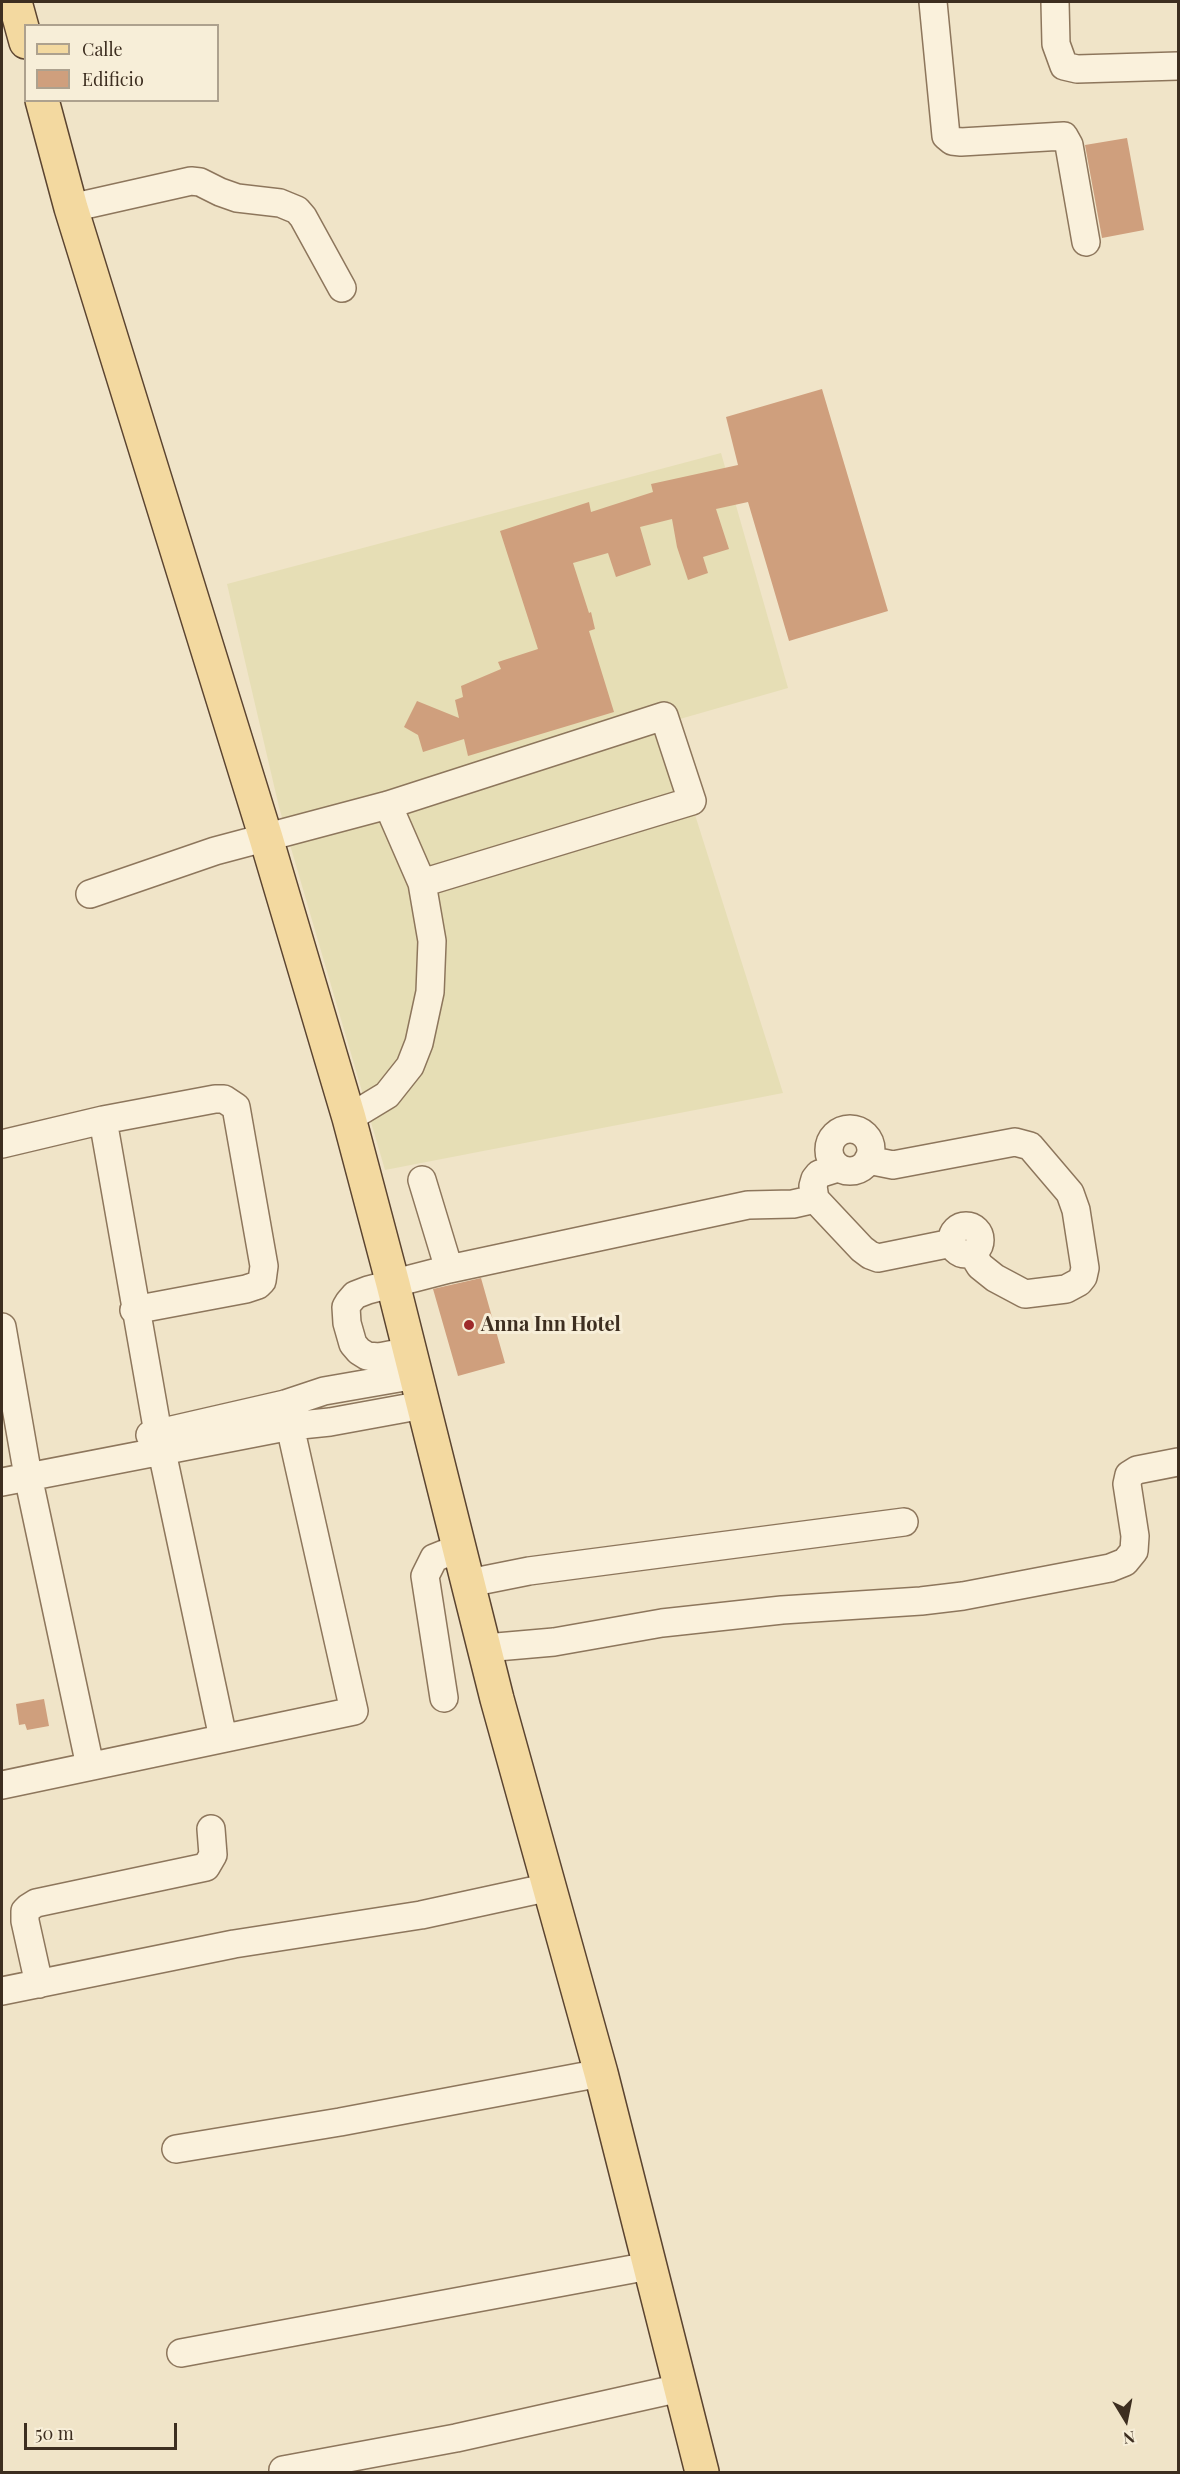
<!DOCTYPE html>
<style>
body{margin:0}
#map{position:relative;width:1180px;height:2474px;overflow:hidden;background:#f0e4c8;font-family:"Playfair Display",serif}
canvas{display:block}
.frame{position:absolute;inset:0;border:3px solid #3d2e20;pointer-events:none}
.legend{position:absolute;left:24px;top:24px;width:195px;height:78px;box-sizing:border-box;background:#f7eed8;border:2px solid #ada18e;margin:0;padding:8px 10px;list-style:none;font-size:18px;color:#3d2e20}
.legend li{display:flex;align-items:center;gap:12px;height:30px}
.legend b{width:30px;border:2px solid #ada18e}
.north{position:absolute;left:1096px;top:2390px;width:60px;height:60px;-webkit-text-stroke:4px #f7eed8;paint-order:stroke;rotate:170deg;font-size:16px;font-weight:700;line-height:24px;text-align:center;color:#3d2e20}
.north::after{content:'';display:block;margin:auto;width:21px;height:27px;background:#3d2e20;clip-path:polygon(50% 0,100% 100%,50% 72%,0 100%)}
.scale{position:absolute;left:24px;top:2423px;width:153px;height:27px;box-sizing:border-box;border:3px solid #3d2e20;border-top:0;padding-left:8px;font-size:18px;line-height:21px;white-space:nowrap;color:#3d2e20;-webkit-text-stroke:4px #f7eed8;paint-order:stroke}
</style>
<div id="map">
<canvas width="1180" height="2474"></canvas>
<div class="frame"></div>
<ul class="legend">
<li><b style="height:8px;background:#f3d9a0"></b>Calle</li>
<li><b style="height:16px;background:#cf9f7d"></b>Edificio</li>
</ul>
<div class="north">N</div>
<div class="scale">50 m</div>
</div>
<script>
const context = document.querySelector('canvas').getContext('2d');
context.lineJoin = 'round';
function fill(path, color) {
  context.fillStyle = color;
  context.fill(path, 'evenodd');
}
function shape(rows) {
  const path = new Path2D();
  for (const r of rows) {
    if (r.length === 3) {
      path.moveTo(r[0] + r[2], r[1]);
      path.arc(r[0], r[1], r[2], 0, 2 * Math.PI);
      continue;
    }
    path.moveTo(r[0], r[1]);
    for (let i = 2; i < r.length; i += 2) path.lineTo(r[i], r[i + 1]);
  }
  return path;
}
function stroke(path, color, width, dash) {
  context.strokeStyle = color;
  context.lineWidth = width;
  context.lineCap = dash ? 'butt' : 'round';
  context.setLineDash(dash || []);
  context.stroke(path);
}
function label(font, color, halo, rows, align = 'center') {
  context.font = font + ' "Playfair Display",serif';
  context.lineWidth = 6;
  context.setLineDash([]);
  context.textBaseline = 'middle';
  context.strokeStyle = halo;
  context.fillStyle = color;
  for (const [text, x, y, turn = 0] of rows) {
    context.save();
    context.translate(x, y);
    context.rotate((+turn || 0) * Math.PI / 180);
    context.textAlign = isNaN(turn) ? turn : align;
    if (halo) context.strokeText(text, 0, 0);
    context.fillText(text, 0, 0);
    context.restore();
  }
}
fill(shape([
 [721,453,788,688,666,723,783,1093,385,1170,279,807,227,584]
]), '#e6deb5');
fill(shape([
 [1127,138,1144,230,1102,238,1085,145],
 [822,389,888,611,789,641,748,502,716,509,729,549,703,557,708,573,688,580,677,547,672,519,640,527,651,565,616,577,608,553,573,563,589,613,591,612,595,629,589,631,614,712,468,756,464,739,423,752,418,735,404,727,417,701,459,718,455,700,463,697,461,686,501,669,498,662,538,649,500,531,589,502,591,512,653,492,651,484,738,465,726,417],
 [481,1278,505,1363,458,1376,433,1289],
 [44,1699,49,1726,27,1730,25,1724,19,1725,16,1704]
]), '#cf9f7d');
const minor = shape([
 [933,2,946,136,952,141,961,142,1064,136,1069,145,1086,242],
 [1055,2,1056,44,1064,66,1077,69,1178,66],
 [71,208,191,181,200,182,220,192,237,198,280,203,297,210,303,217,342,288],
 [90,894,215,851,388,805,664,716,692,801,422,883],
 [349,1118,387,1095,410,1066,419,1043,430,992,432,941,422,883,388,805],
 [103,1120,158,1433,223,1738],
 [850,1150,21],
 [2,1144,103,1120,215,1099,224,1099,236,1107,264,1266,262,1281,258,1285,246,1289,134,1310],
 [868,1160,893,1165,1015,1142,1030,1146,1070,1193,1076,1210,1085,1268,1083,1277,1079,1282,1066,1289,1025,1294,995,1278,980,1266,972,1253],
 [838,1168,819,1174,815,1179,813,1186,815,1199,862,1249,870,1255,878,1258,952,1243],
 [422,1180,449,1269],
 [966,1240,14],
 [2,1327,28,1476,90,1766],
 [410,1351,379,1357,367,1356,359,1351,353,1344,347,1323,346,1307,349,1302,355,1295,368,1290,449,1269,748,1205,793,1204,815,1199],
 [150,1435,285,1404,324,1391,416,1375],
 [2,1482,291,1426,330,1422,423,1405],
 [469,1583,529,1571,904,1522],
 [485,1648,554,1642,662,1623,782,1610,921,1601,963,1596,1110,1568,1125,1562,1134,1551,1135,1536,1127,1484,1129,1475,1137,1470,1178,1462],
 [444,1698,425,1576,434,1558,459,1548],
 [2,1785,354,1711,285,1404],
 [39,1984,25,1921,25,1911,28,1908,36,1903,206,1867,213,1855,211,1829],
 [2,1991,234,1944,421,1915,550,1887],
 [176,2149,340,2122,601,2073],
 [181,2353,649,2266],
 [283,2470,456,2438,680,2388]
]);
const major = shape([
 [15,2,26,42],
 [42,100,71,208,266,838,349,1118,393,1284,497,1699,601,2073,702,2472]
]);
stroke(minor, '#8d765c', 30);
stroke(major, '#5b4430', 36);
stroke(minor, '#faf1dc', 27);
stroke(major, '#f3d9a0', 33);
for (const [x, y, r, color] of [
 [469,1325,6,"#9e2a2b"]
]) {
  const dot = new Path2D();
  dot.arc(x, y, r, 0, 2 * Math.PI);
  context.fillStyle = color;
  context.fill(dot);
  stroke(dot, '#f7eed8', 2);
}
label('bold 20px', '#3d2e20', '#f7eed8', [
 ["Anna Inn Hotel",481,1325]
], 'left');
</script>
